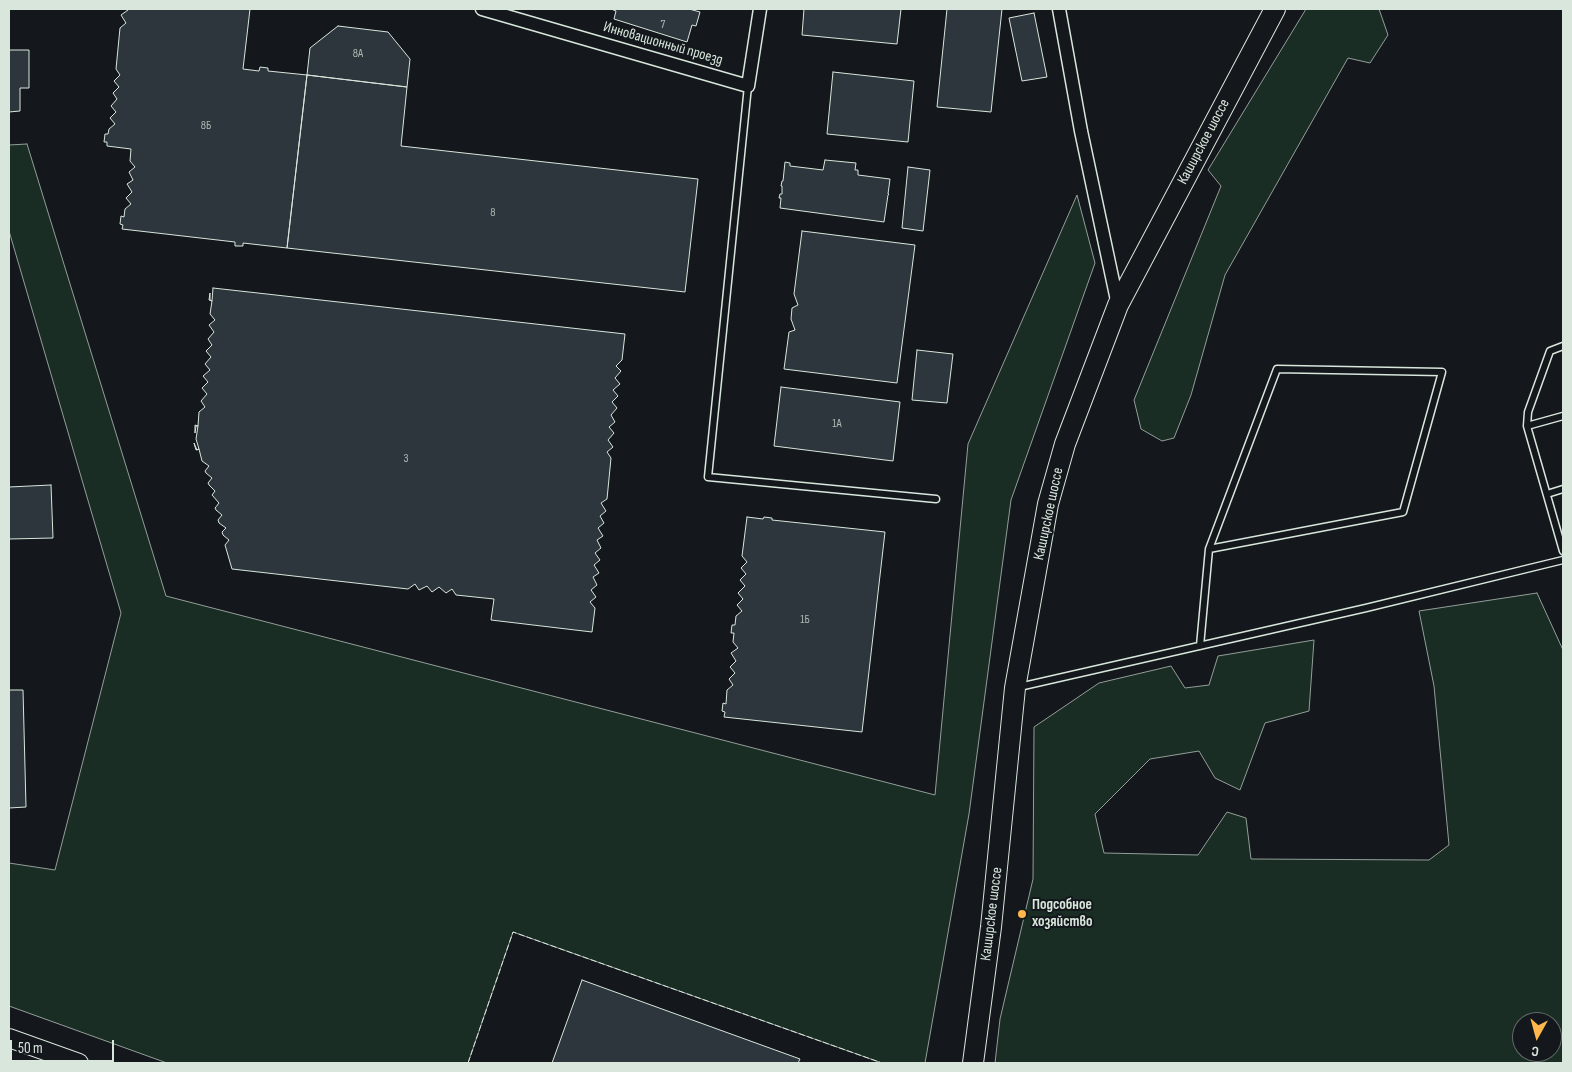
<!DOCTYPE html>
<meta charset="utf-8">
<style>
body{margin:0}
#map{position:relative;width:1572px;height:1072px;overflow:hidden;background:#14181c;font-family:"Sofia Sans Condensed",sans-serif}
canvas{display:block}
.frame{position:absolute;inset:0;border:10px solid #d8e6dc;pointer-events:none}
.north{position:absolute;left:1512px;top:1012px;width:50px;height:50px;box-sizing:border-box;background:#14181c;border:1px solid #626a69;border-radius:50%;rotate:187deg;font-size:14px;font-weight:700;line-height:20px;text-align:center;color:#d8e6dc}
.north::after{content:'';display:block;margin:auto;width:18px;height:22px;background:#ffb74d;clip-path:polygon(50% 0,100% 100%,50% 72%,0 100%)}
.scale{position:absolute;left:10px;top:1040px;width:104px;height:22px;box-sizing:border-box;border:2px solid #d8e6dc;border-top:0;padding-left:6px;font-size:15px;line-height:18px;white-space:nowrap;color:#d8e6dc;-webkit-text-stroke:4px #14181c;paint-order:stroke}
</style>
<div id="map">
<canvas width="1572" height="1072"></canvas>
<div class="frame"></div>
<div class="north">С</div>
<div class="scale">50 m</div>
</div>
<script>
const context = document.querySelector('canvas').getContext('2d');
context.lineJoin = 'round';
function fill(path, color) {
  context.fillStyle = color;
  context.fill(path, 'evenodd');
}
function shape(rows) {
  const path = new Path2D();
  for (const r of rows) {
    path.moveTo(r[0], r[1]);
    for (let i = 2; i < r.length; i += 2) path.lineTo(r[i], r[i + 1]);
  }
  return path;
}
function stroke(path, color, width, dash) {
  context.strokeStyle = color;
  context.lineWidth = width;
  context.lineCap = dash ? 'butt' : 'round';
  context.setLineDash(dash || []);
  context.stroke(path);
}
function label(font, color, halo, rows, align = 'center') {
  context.font = font + ' "Sofia Sans Condensed",sans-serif';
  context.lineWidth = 4;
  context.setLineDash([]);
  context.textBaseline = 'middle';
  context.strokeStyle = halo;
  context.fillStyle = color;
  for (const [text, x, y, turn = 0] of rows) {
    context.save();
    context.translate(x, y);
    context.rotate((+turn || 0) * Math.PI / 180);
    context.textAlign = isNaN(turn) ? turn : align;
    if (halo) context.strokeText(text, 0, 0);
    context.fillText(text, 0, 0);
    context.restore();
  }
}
const green = shape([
 [1306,9,1379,9,1388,35,1370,63,1348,58,1225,275,1191,395,1174,438,1162,441,1141,429,1134,400,1221,186,1208,170,1306,9],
 [27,144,166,596,935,795,968,444,1077,195,1095,263,1011,500,969,814,925,1063,882,1063,513,932,468,1063,167,1063,9,1006,9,863,55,870,121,613,9,231,9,145,27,144],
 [1537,593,1563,650,1563,1063,995,1063,1000,1019,1033,879,1034,727,1099,683,1171,666,1185,688,1209,685,1218,656,1314,640,1309,711,1265,723,1240,790,1215,778,1199,751,1150,759,1095,814,1104,853,1198,855,1227,812,1246,818,1251,859,1429,860,1449,845,1434,686,1419,611,1537,593],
 [1522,1022,1552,1022,1552,1052,1522,1052,1522,1022]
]);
fill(green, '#1a2d24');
stroke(green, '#939e99', 1);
const building = shape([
 [126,9,250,9,243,69,259,71,260,67,268,68,268,71,307,75,287,248,243,243,243,246,235,246,235,242,122,229,123,225,120,224,121,216,124,217,125,209,131,204,126,198,132,192,127,184,133,180,129,172,135,167,130,161,131,149,107,146,107,142,104,142,105,134,108,134,109,129,115,124,110,118,116,112,111,106,117,99,113,93,119,87,114,81,120,75,116,69,120,28,126,23,121,15,128,10,126,9],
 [611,9,689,9,700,12,696,26,692,25,687,42,614,19,616,11,611,9],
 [804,9,901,9,897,44,802,35,804,9],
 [947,9,1002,9,991,112,937,107,947,9],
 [1034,13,1047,77,1022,81,1009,18,1034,13],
 [338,26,388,32,410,59,407,87,307,75,310,48,338,26],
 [9,50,29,50,29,88,20,88,20,111,9,112,9,50],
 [833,72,914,81,908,142,827,134,833,72],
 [307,75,407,87,401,146,698,179,685,292,287,248,307,75],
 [825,160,856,163,855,170,858,170,858,175,890,179,888,194,889,194,888,195,884,222,780,208,781,198,779,198,780,194,782,194,782,186,781,186,782,181,783,181,785,162,790,163,790,166,823,170,825,160],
 [908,167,930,170,923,231,902,228,908,167],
 [802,231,915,245,897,383,784,369,789,332,795,330,791,319,792,308,798,305,794,294,802,231],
 [213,288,625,334,622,360,616,366,621,371,615,378,620,384,613,390,618,396,612,402,617,408,611,415,615,422,609,427,614,433,608,440,613,447,607,452,611,458,607,499,601,503,606,511,600,516,604,523,598,528,603,536,597,540,601,548,595,553,600,560,594,565,599,573,593,577,597,585,591,590,596,597,590,602,595,608,592,632,491,620,494,599,456,595,452,589,446,593,439,587,432,592,427,586,419,590,415,584,408,589,232,569,225,545,229,540,223,535,222,532,226,528,219,523,218,520,222,515,216,510,215,508,219,503,212,495,215,491,209,485,208,483,212,478,206,473,205,471,209,466,202,461,199,449,196,450,194,443,197,450,199,449,196,439,198,426,196,426,195,433,195,425,198,426,199,412,205,407,201,401,207,394,202,388,208,382,203,376,210,370,205,364,211,357,206,351,212,345,208,339,214,332,209,325,215,320,210,314,212,301,209,300,210,293,210,300,212,301,213,288],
 [917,350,953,354,947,403,912,400,917,350],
 [781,387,900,402,893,461,774,446,781,387],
 [51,485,53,538,9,539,9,487,51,485],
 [747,517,763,519,764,517,772,518,772,520,885,532,862,732,724,717,725,712,722,711,723,703,726,704,727,690,733,685,729,679,735,673,730,667,736,661,731,653,738,648,733,642,734,633,731,633,732,625,735,625,736,616,742,611,737,605,743,599,738,593,745,586,740,580,746,574,741,568,747,562,742,556,747,517],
 [9,690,23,690,26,807,9,808,9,690],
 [582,980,800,1059,798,1063,552,1063,582,980]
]);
fill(building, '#2c363c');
stroke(building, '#d8e6dc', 1);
const lane = shape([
 [748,86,708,477,936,499],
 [1563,346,1550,351,1528,412,1527,426,1563,551],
 [1527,426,1563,416],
 [1547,494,1563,489],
 [1200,646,1209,549,1403,512,1442,372,1277,369,1209,549],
 [1019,687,1366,608,1563,560]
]);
const street = shape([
 [482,9,748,86,760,9],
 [1059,9,1081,131,1118,305]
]);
const secondary = shape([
 [9,1038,79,1063]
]);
const primary = shape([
 [973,1063,991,927,1015,688,1048,504,1065,444,1118,305,1275,9]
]);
stroke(lane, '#d8e6dc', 9);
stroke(street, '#d8e6dc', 15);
stroke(secondary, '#d8e6dc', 20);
stroke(primary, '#d8e6dc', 22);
stroke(lane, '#14181c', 6);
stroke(street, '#14181c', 12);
stroke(secondary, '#14181c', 18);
stroke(primary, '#14181c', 20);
stroke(shape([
 [468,1063,513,932,882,1063]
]), '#d8e6dc', 1, [6, 2.5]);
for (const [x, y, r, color] of [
 [1022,914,5,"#ffb74d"]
]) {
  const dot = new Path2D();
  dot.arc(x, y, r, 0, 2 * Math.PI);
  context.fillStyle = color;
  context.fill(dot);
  stroke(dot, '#14181c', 2);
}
label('12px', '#adbab4', null, [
 ["7",663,25],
 ["8А",358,54],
 ["8Б",206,126],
 ["8",493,213],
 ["1А",837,424],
 ["3",406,459],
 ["1Б",805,620]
]);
label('15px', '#d8e6dc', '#14181c', [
 ["Инновационный проезд",663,44,16],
 ["Каширское шоссе",1204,142,-62],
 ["Каширское шоссе",1049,514,-78],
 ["Каширское шоссе",992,914,-83]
]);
label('bold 15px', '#d8e6dc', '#14181c', [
 ["Подсобное",1032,905],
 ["хозяйство",1032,922]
], 'left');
</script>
